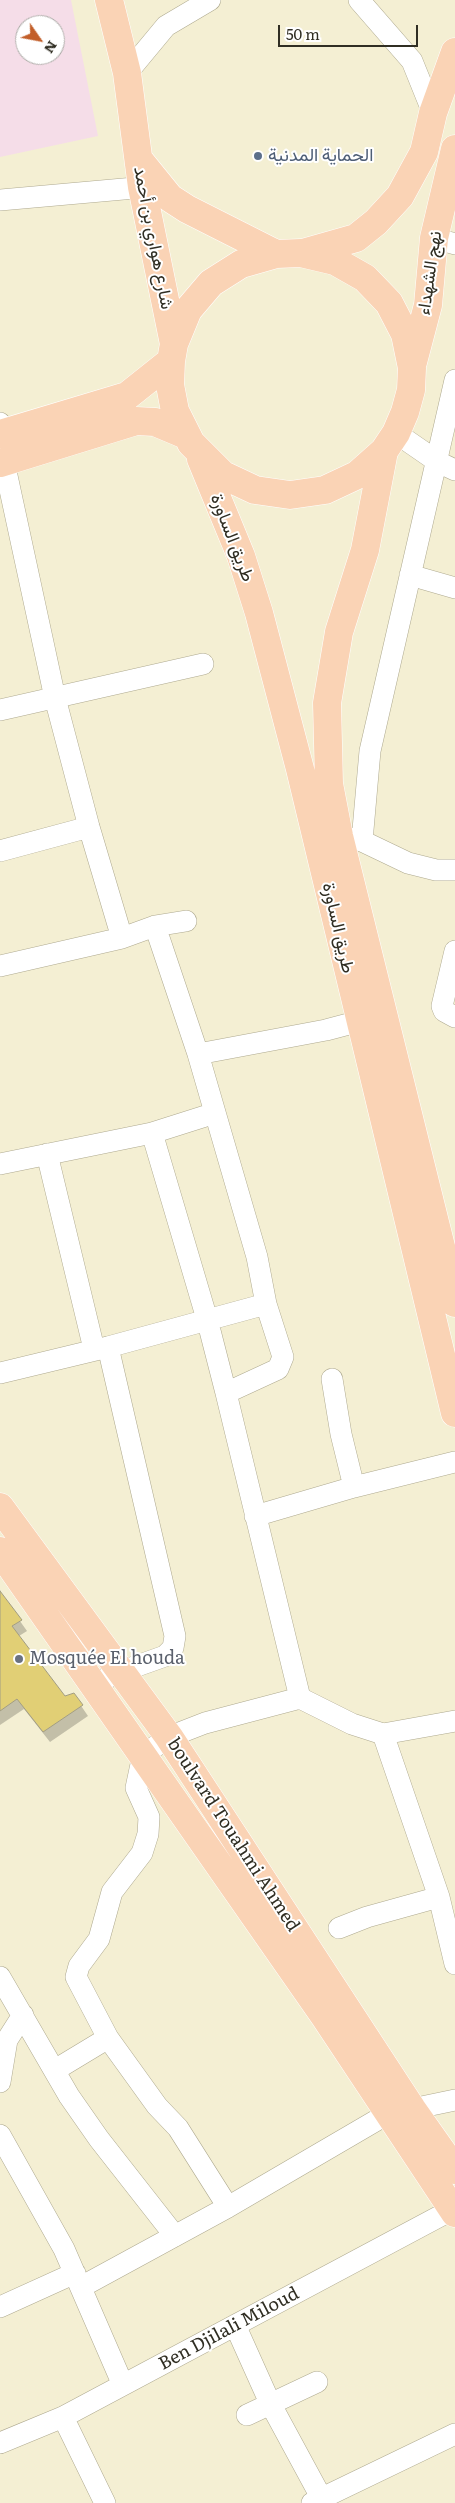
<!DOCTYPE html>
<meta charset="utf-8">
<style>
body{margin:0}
#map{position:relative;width:455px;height:2503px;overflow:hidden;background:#f4efd3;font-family:Literata,serif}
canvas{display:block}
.north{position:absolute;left:15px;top:15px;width:50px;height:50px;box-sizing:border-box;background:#fff;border:1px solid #acaba7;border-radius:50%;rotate:123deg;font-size:14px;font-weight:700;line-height:20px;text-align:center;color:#302e23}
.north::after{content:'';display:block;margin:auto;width:18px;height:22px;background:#c25e29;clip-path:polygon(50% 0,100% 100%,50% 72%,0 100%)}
.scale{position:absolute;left:278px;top:25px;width:140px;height:22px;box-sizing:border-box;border:2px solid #302e23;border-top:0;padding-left:6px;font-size:15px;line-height:18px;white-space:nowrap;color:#302e23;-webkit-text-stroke:4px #fff;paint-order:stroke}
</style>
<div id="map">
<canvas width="455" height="2503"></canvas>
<div class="north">N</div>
<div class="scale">50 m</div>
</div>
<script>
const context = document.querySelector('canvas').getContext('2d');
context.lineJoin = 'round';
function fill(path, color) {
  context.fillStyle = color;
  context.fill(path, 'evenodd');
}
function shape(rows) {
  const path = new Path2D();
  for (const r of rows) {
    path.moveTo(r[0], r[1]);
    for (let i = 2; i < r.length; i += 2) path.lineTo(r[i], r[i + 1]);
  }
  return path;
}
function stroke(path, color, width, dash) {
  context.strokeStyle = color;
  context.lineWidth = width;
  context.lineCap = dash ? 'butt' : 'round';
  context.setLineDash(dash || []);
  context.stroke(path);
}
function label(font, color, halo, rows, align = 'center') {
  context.font = font + ' Literata,Vazirmatn,serif';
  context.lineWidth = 4;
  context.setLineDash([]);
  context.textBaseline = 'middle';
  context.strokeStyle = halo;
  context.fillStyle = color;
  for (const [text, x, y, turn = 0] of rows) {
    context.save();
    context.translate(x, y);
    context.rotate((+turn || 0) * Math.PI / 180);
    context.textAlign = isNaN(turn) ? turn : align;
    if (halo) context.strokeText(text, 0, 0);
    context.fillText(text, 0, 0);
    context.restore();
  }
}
fill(shape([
 [0,0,71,0,98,136,0,157],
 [25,25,55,25,55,55,25,55]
]), '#f5dde8');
fill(shape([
 [0,1593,27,1631,19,1636,64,1698,73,1694,88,1716,50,1742,24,1709,0,1725]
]), '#0003');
const building = shape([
 [0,1591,22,1620,12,1626,65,1696,74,1693,83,1705,43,1732,17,1699,0,1711,0,1591]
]);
fill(building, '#e1cf75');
stroke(building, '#a29d83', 1);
const minor = shape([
 [359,0,412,61,433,113],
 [127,73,166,26,210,0],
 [0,200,157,186],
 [434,238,455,244],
 [0,423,3,434,4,462,55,698,89,827,122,938],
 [396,433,438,462,455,470],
 [410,575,455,588],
 [0,710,203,664],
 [349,838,362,841,408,863,436,870,455,870],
 [362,841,370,751,455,380],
 [0,851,89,827],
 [155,926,198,1054,257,1257,266,1304,283,1357,278,1369,226,1393,300,1698],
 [455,951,442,1006,444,1011,455,1017],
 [0,966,122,938,155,926,186,921],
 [198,1054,326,1030,360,1021],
 [152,1133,207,1319,226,1393],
 [47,1154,94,1349],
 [0,1164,152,1133,215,1113],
 [0,1373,108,1347,266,1304],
 [332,1379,341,1434,354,1487],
 [255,1516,354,1487,455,1462],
 [94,1684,120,1672,165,1656,173,1648,175,1636,108,1347],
 [383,1734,439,1897,455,1964],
 [339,1928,367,1917,439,1897],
 [0,1977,69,2096,99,2139,175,2236],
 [55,2070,108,2038],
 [0,2082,7,2040,23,2015],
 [412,2109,455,2100],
 [0,2135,64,2249,123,2385],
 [228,2207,178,2128,157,2106,108,2038,76,1977,79,1966,99,1939,112,1892,142,1853,148,1834,149,1817,136,1788,143,1755,169,1737,205,1723,300,1698,352,1724,383,1734,455,1721],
 [81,2287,228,2207,389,2113],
 [0,2307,75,2273],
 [235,2325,270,2403,322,2499],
 [247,2415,317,2382],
 [63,2417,105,2503],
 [0,2443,63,2417,455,2208],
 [312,2503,455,2434]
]);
const major = shape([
 [109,0,127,73,142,187,174,344],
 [140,161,170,198,187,209,276,254],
 [303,253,356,238,376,222,400,196,424,152,433,113,455,52],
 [413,362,428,305,434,238,455,149],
 [0,434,127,396,171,361],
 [384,451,357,475,325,490,290,495,255,490,223,475,191,443,175,411,170,385,171,361,174,344,188,310,211,283,241,264,276,254,301,253,335,261,365,278,389,303,405,334,412,368,411,390,405,412,396,433,384,451,365,550,339,632,327,703,329,784,339,836,455,1303],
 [201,459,241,556,259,613,300,769,455,1413],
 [0,463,136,421,155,422,186,435],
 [0,1507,169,1737,412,2109,455,2170],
 [0,1551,325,2017,455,2213]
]);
stroke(minor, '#aea98f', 22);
stroke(major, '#fff', 29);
stroke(minor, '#fff', 21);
stroke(major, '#fad3b5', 28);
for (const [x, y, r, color] of [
 [258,156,5,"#5c6f8a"],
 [19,1659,5,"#6b7280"]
]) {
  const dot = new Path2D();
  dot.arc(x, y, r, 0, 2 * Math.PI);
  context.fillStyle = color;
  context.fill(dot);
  stroke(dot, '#fff', 2);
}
label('18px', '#4e5e75', '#fff', [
 ["الحماية المدنية",268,156]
], 'left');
label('18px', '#302e23', '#fff', [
 ["شارع هواري بن أحمد",153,238,79],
 ["نهج الشهداء",430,273,-82],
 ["طريق الساورة",232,538,69],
 ["طريق الساورة",338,928,77],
 ["boulvard Touahmi Ahmed",233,1835,57],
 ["Ben Djilali Miloud",229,2329,-28]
]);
label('18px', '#5b616d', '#fff', [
 ["Mosquée El houda",29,1659]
], 'left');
</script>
